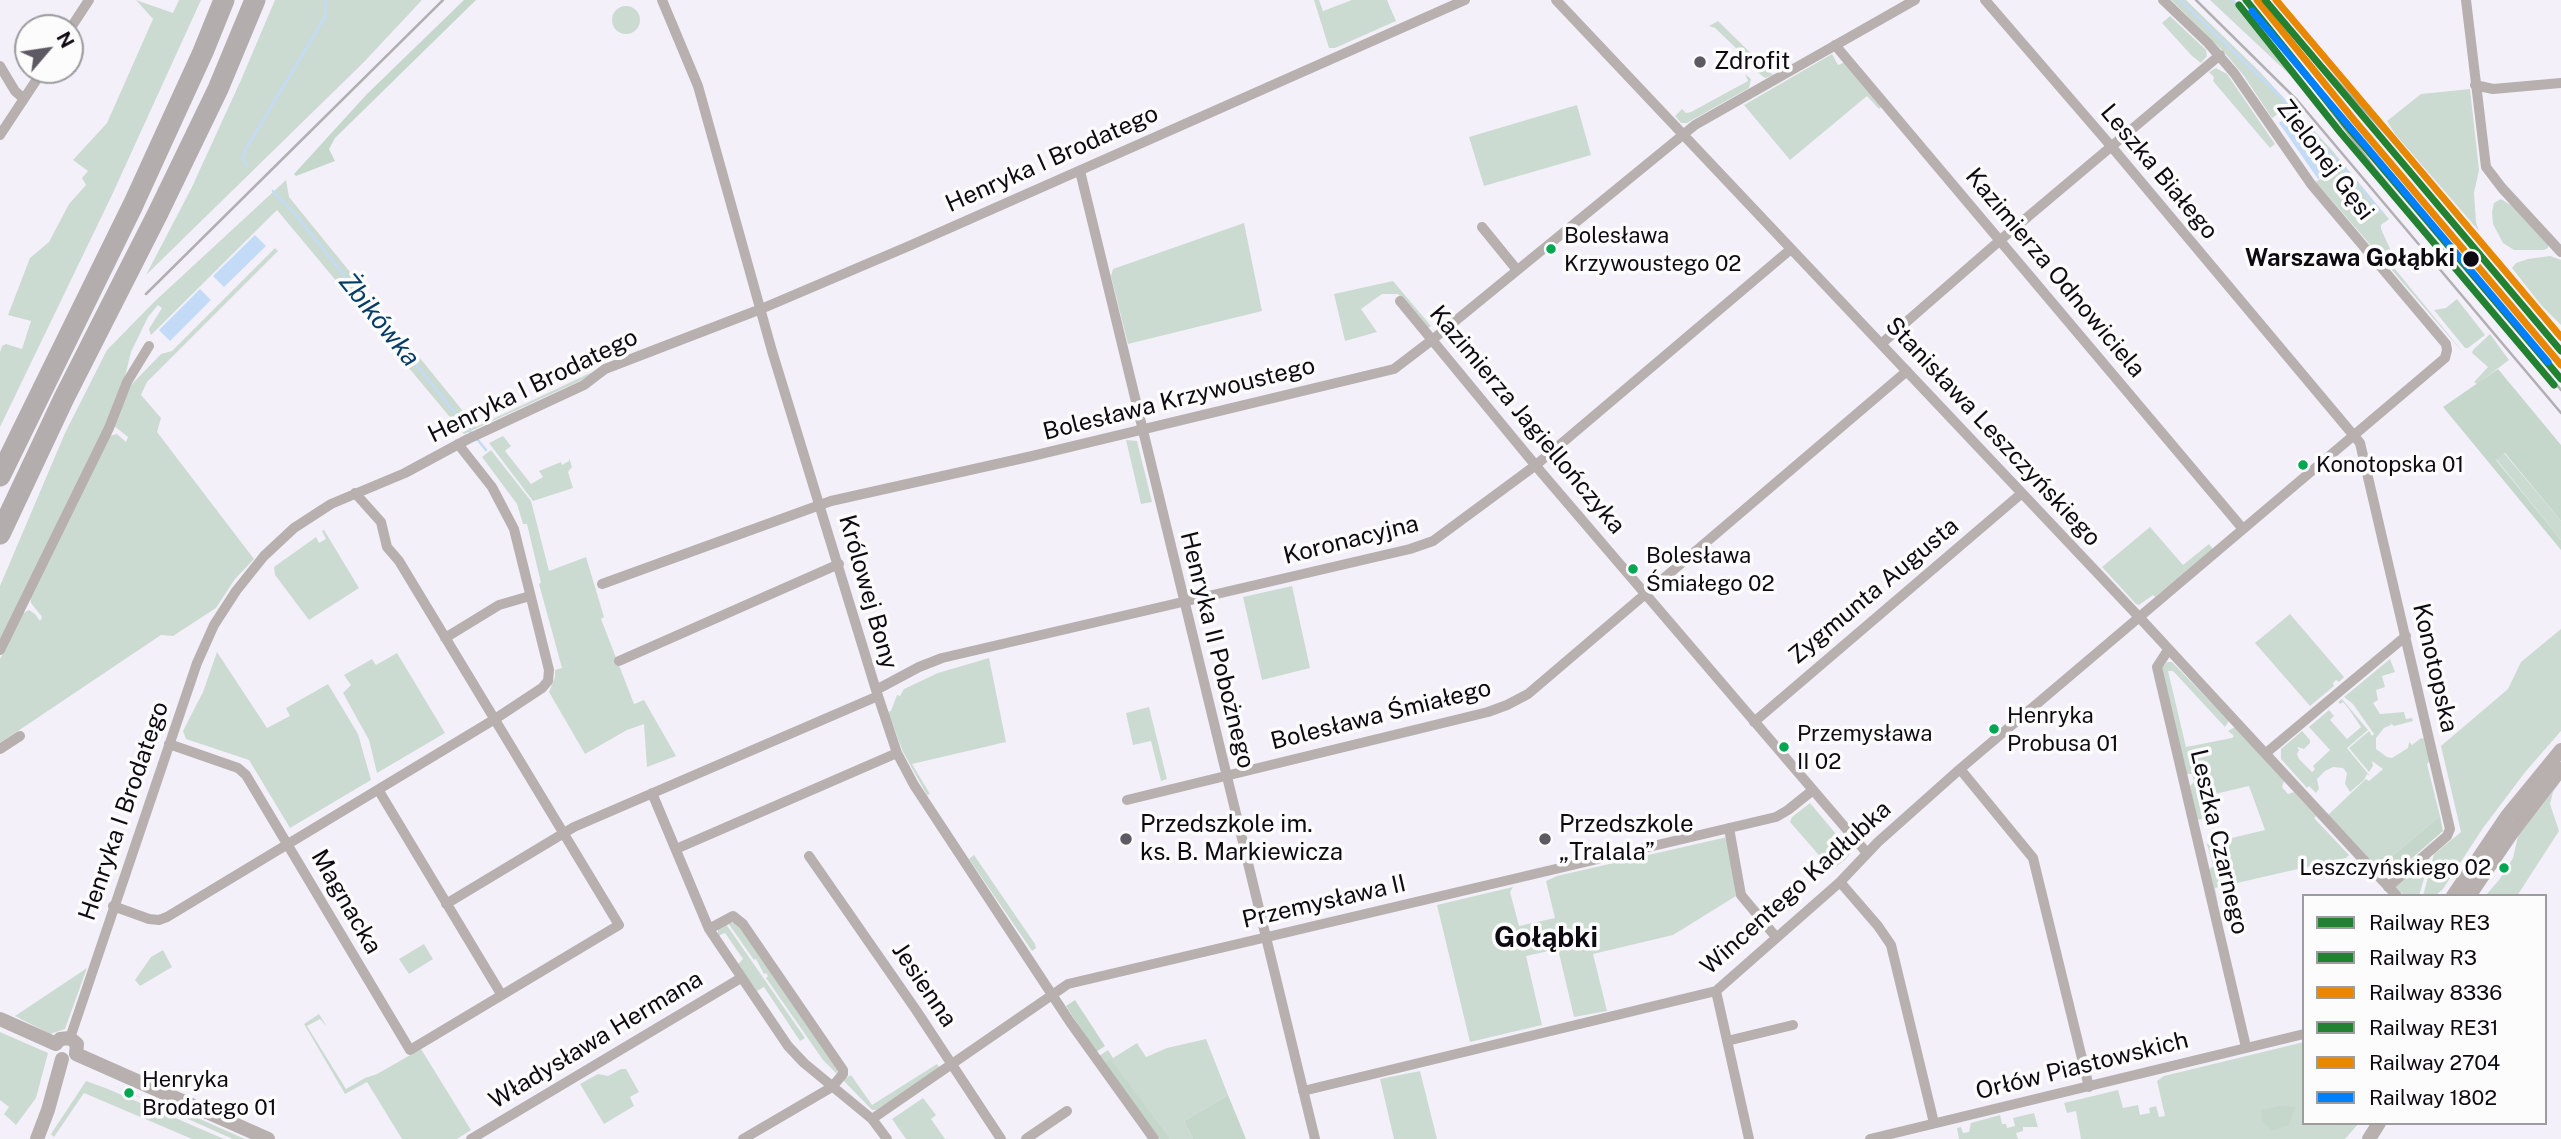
<!DOCTYPE html>
<meta charset="utf-8">
<style>
body{margin:0}
#map{position:relative;width:2561px;height:1139px;overflow:hidden;background:#f3f0fa;font-family:"Public Sans",sans-serif}
canvas{display:block}
.legend{position:absolute;left:2302px;top:894px;width:245px;height:231px;box-sizing:border-box;background:#fcfcfc;border:2px solid #9c9b9e;margin:0;padding:9px 12px;list-style:none;font-size:21px;color:#0d0a11}
.legend li{display:flex;align-items:center;gap:14px;height:35px}
.legend b{width:35px;border:2px solid #9c9b9e}
.north{position:absolute;left:14px;top:14px;width:70px;height:70px;box-sizing:border-box;background:#fcfcfc;border:2px solid #9c9b9e;border-radius:50%;rotate:61deg;font-size:19px;font-weight:700;line-height:28px;text-align:center;color:#0d0a11}
.north::after{content:'';display:block;margin:auto;width:24px;height:32px;background:#5e5a63;clip-path:polygon(50% 0,100% 100%,50% 72%,0 100%)}
</style>
<div id="map">
<canvas width="2561" height="1139"></canvas>
<ul class="legend">
<li><b style="height:9px;background:#238132"></b>Railway RE3</li>
<li><b style="height:9px;background:#238132"></b>Railway R3</li>
<li><b style="height:9px;background:#e78702"></b>Railway 8336</li>
<li><b style="height:9px;background:#238132"></b>Railway RE31</li>
<li><b style="height:9px;background:#e78702"></b>Railway 2704</li>
<li><b style="height:9px;background:#0080ff"></b>Railway 1802</li>
</ul>
<div class="north">N</div>
</div>
<script>
const context = document.querySelector('canvas').getContext('2d');
context.lineJoin = 'round';
function fill(path, color) {
  context.fillStyle = color;
  context.fill(path, 'evenodd');
}
function shape(rows) {
  const path = new Path2D();
  for (const r of rows) {
    if (r.length === 3) {
      path.moveTo(r[0] + r[2], r[1]);
      path.arc(r[0], r[1], r[2], 0, 2 * Math.PI);
      continue;
    }
    path.moveTo(r[0], r[1]);
    for (let i = 2; i < r.length; i += 2) path.lineTo(r[i], r[i + 1]);
  }
  return path;
}
function stroke(path, color, width, dash) {
  context.strokeStyle = color;
  context.lineWidth = width;
  context.lineCap = dash ? 'butt' : 'round';
  context.setLineDash(dash || []);
  context.stroke(path);
}
function label(font, color, halo, rows, align = 'center') {
  context.font = font + ' "Public Sans",sans-serif';
  context.lineWidth = 7;
  context.setLineDash([]);
  context.textBaseline = 'middle';
  context.strokeStyle = halo;
  context.fillStyle = color;
  for (const [text, x, y, turn = 0] of rows) {
    context.save();
    context.translate(x, y);
    context.rotate((+turn || 0) * Math.PI / 180);
    context.textAlign = isNaN(turn) ? turn : align;
    if (halo) context.strokeText(text, 0, 0);
    context.fillText(text, 0, 0);
    context.restore();
  }
}
fill(shape([
 [136,0,173,13,179,0,201,0,112,195,0,427,0,352,2,346,6,344,22,349,31,321,8,315,30,258,49,242,69,204,86,185,82,178,88,171,73,160,107,123,153,19],
 [275,0,422,0,364,62,146,275,191,189,241,80],
 [1314,0,1319,0,1323,11,1352,0,1387,0,1396,21,1335,48,1329,48],
 [2171,0,2186,0,2259,71,2330,148,2389,219,2381,225,2381,229,2398,266,2395,269,2466,356,2316,182,2329,171,2279,113,2272,118,2244,76,2225,53],
 [2210,0,2234,0,2290,75],
 [626,20,14],
 [2170,16,2206,50,2207,56,2201,63,2192,56,2162,23],
 [1718,21,1773,75,1765,78,1757,72,1737,49,1715,28,1709,26],
 [1832,54,1838,65,1845,62,1882,106,1879,109,1867,96,1790,160,1744,105],
 [2216,68,2227,74,2275,144,2270,148,2213,81,2214,77,2209,72],
 [1745,74,1751,79,1749,88,1687,123,1681,123,1675,116,1682,109,1686,113,1691,112,1748,81],
 [2470,89,2479,170,2474,193,2476,222,2479,231,2395,134,2387,121,2421,94],
 [1577,105,1591,155,1484,186,1469,137],
 [286,180,289,197,476,427,605,366,582,380,464,434,277,210,151,335,149,329,162,308,158,305,148,317,131,352,120,397,0,640,0,586,65,433,107,350,154,302],
 [2501,199,2512,206,2548,244,2548,248,2544,250,2514,250,2503,243,2493,224,2492,212,2494,203],
 [1244,223,1262,311,1128,344,1111,276,1113,269],
 [275,248,278,251,147,382,141,395,161,418,157,432,254,559,235,579,216,608,173,636,161,635,0,743,0,659,22,614,29,610,35,614,40,621,42,617,31,603,30,596,109,436,117,434,126,442,128,437,114,426,130,386,161,354,172,351],
 [2550,256,2561,260,2561,325,2541,305,2512,268,2516,263,2528,259],
 [1393,281,1431,326,1428,328,1398,294,1382,294,1361,309,1377,332,1345,341,1334,294],
 [2457,299,2485,335,2468,348,2465,348,2434,310,2446,308],
 [2490,334,2509,360,2477,384,2474,382,2488,367,2472,353,2473,350],
 [503,436,511,446,505,451,531,484,543,477,539,471,561,462,562,465,569,461,569,458,572,467,568,472,573,488,533,501,489,443],
 [1126,440,1137,441,1152,502,1141,504],
 [491,450,531,501,549,571,586,557,604,617,601,619,634,704,644,700,676,756,647,767,644,724,627,730,585,754,549,692,555,677,555,670,562,668,539,584,541,583,527,524,523,524,517,504,482,457],
 [2504,453,2561,521,2561,540,2496,459],
 [2150,527,2183,565,2209,544,2213,549,2155,597,2153,595,2139,605,2136,604,2102,567],
 [324,530,359,588,309,620,275,575,274,567,316,537,319,543,326,539,322,531],
 [1292,586,1310,668,1262,680,1243,597],
 [2290,614,2344,677,2339,682,2336,680,2333,683,2334,686,2310,706,2255,643],
 [2561,629,2561,731,2526,771,2483,828,2443,889,2435,896,2423,896,2434,854,2461,832,2441,746,2508,689,2521,662],
 [217,652,267,728,290,716,286,708,328,684,358,734,371,780,290,828,249,760,186,739,183,731,203,692],
 [397,653,445,733,377,773,369,740,343,693,351,685,344,675,372,659,376,665],
 [989,658,1006,742,912,764,930,794,927,795,903,752,888,712,891,711,897,695,900,696,904,689,938,673],
 [2390,659,2395,672,2382,676,2385,687,2376,690,2378,700,2373,703,2380,714,2404,712,2406,719,2412,718,2413,721,2394,726,2390,723,2391,725,2384,728,2376,738,2376,749,2387,757,2392,758,2408,748,2409,742,2412,745,2421,738,2426,739,2431,759,2427,764,2440,816,2378,868,2328,815,2366,779,2369,781,2383,769,2372,761,2373,766,2369,772,2349,748,2369,731,2372,736,2374,734,2353,704,2344,697],
 [2167,662,2172,662,2229,721,2225,727,2173,671,2168,671,2186,747,2232,738,2234,736,2228,731,2235,727,2284,781,2282,787,2288,794,2294,792,2316,816,2314,818,2349,855,2346,858,2215,888,2218,904,2217,903,2209,870,2213,866,2207,844,2265,830,2249,786,2198,798,2202,819,2197,820,2190,786,2194,782,2192,774,2186,774,2162,668],
 [2342,699,2368,730,2347,748,2370,776,2367,774,2364,780,2350,792,2345,784,2347,773,2343,768,2333,767,2325,771,2317,779,2319,789,2316,793,2309,786,2307,788,2281,759,2281,749,2302,731,2310,740,2310,743,2304,749,2297,747,2299,750,2297,754,2299,759,2312,772,2315,769,2313,766,2330,750,2309,727,2329,710,2334,716,2330,720,2347,739,2361,727,2349,709,2343,702,2340,704,2338,702],
 [1149,707,1167,779,1161,781,1151,741,1133,745,1126,713],
 [2561,781,2553,792,2550,804,2559,831,2517,896,2485,896,2499,880,2513,858,2518,836],
 [1810,803,1851,852,1846,859,1832,870,1790,822,1792,817],
 [1727,837,1736,896,1673,935,1593,954,1607,1011,1574,1017,1558,949,1526,956,1542,1025,1470,1042,1437,905,1513,887,1510,892,1519,926,1555,918,1546,881,1557,876],
 [2431,854,2419,896,2405,896,2395,887],
 [974,855,1035,944,1036,948,1032,951,969,859],
 [728,923,737,923,837,1070,838,1075,823,1060,766,978,768,976,766,973,764,974,756,959,754,960],
 [726,924,805,1038,800,1041,764,987,757,991,738,964,743,959,725,933,718,936,718,929],
 [424,944,433,959,409,974,399,959],
 [163,950,172,967,140,986,135,980,151,957],
 [87,968,65,1029,50,1034,15,1016],
 [319,1014,327,1027,320,1019,307,1026,346,1089,365,1078,377,1074,421,1049,471,1130,457,1139,402,1139,367,1082,345,1094,304,1024],
 [0,1032,48,1053,36,1098,16,1125,4,1114,9,1107,0,1100],
 [1206,1039,1228,1095,1184,1121,1193,1139,1171,1139,1110,1060,1104,1064,1099,1056,1108,1050,1113,1058,1137,1043,1146,1057,1167,1048],
 [2304,1042,2304,1123,2359,1123,2345,1139,2081,1139,2076,1111,2067,1113,2064,1103,2118,1090,2123,1108,2138,1105,2140,1115,2150,1113,2149,1108,2156,1106,2159,1117,2165,1116,2157,1081,2164,1076],
 [937,1064,940,1068,876,1110,872,1110,843,1080,851,1075,872,1105],
 [621,1069,626,1069,639,1092,630,1097,634,1106,604,1124,580,1084,598,1074,608,1076],
 [1420,1071,1437,1139,1394,1139,1380,1079],
 [86,1081,108,1089,224,1139,192,1139,84,1093,54,1137,51,1134],
 [107,1083,147,1100,166,1104,245,1139,233,1139],
 [923,1098,936,1115,931,1119,945,1139,906,1139,892,1119],
 [2034,1113,2038,1127,2023,1127,2023,1131,2016,1133,2018,1139,1959,1139,1957,1128,1961,1127,1963,1133,1969,1132,1971,1123,2000,1115,2002,1124,2006,1124,2007,1128,2015,1126,2013,1118]
]), '#ccdbd1');
fill(shape([
 [464,0,476,0,335,138,329,149,335,161,296,176,294,174,367,94],
 [2498,369,2561,445,2561,521,2505,453,2496,460,2561,540,2561,550,2443,407],
 [2440,816,2443,831,2395,873,2389,877,2378,868],
 [1075,1000,1105,1046,1096,1052,1066,1006],
 [1110,1059,1171,1139,1160,1139,1104,1064],
 [1228,1095,1246,1139,1193,1139,1184,1121],
 [2279,1106,2296,1107,2288,1125,2272,1131,2262,1120,2261,1110]
]), '#c4d7ca');
fill(shape([
 [2282,120,2326,172,2318,179,2279,123],
 [255,235,266,246,224,287,213,276],
 [200,289,211,300,170,341,159,330]
]), '#c3dbf6');
stroke(shape([
 [2180,0,2280,96,2381,212],
 [2233,0,2294,74],
 [2275,0,2290,17],
 [247,166,243,158,246,149,325,17,326,0],
 [273,191,295,214,472,434],
 [477,439,486,450]
]), '#c3dbf6', 2.5);
stroke(shape([
 [662,0,698,86,772,351,876,690,897,753,914,785,1070,1022,1154,1139],
 [1556,0,2139,617,2397,896],
 [1985,0,2111,146,2360,443,2450,829,2447,836,2388,887],
 [2466,0,2486,167,2502,188,2561,252],
 [70,29,89,0],
 [1835,45,2243,529],
 [0,66,15,91,24,99],
 [2475,85,2493,89,2561,83],
 [0,135,43,70],
 [1080,171,1315,1139],
 [1482,227,1517,270],
 [1400,301,1541,472,1867,853],
 [1881,344,2005,236,2220,55],
 [602,584,831,501,1028,457,1394,369,1432,340,1695,125,1915,0],
 [445,638,499,605,530,596],
 [0,650,109,428,127,382,149,346],
 [2168,650,2157,667,2246,1047],
 [619,661,839,564],
 [876,690,919,667,942,658,1410,549,1433,541,1536,465,1791,249],
 [1754,722,2022,493],
 [169,744,238,768,246,775,410,1050,619,925,399,561,387,547,381,522,355,493],
 [0,749,20,736],
 [2266,753,2406,636],
 [1960,769,2033,858,2089,1087],
 [379,791,501,994],
 [652,793,709,929,788,1046,804,1063,872,1119,887,1139],
 [1127,800,1488,712,1507,705,1528,694,1555,671,1907,371],
 [1729,828,1741,895,1776,937],
 [676,849,897,753],
 [809,856,916,1010,1001,1139],
 [1840,882,1878,926,1891,945,1934,1123],
 [446,904,574,827,878,696],
 [113,906,149,919,159,920,167,917,495,719,542,688,548,681,549,670,514,529,492,487,458,444],
 [709,929,733,916,743,924,843,1070,843,1074,832,1087,743,1139],
 [1716,991,1749,1139],
 [70,1038,197,663,214,625,236,591,264,556,294,528,331,504,405,473,468,439,584,385,605,369,761,309,909,246,1465,0],
 [1727,1041,1793,1025],
 [1303,1091,1716,991,1840,882,1878,842,1960,769,2445,358,2447,350,2446,344,2311,184,2234,73,2208,43,2163,0],
 [872,1119,1068,984,1776,817,1788,810,1813,790],
 [471,1139,741,978],
 [1026,1139,1067,1111],
 [1870,1139,2304,1034]
]), '#b7b0af', 10);
stroke(shape([
 [2453,896,2507,816,2561,750],
 [2469,896,2511,834,2561,769],
 [0,1019,56,1044],
 [56,1044,60,1039,70,1038,77,1044,76,1054],
 [76,1054,268,1139],
 [37,1139,48,1110,62,1059],
 [2369,1139,2379,1123]
]), '#b7b0af', 14);
stroke(shape([
 [0,476,133,205,203,52,224,0],
 [0,534,64,398,158,213,218,89,255,0]
]), '#b4adae', 21);
stroke(shape([
 [2196,0,2297,100,2561,413],
 [2288,27,2397,146,2561,340],
 [2288,53,2375,169,2561,390],
 [146,294,443,0]
]), '#b2afb3', 2.5);
stroke(shape([
 [2246,0,2347,126,2561,379]
]), '#238132', 7);
stroke(shape([
 [2239,5,2340,132,2554,385]
]), '#238132', 7);
stroke(shape([
 [2257,0,2354,120,2561,365]
]), '#e78702', 7);
stroke(shape([
 [2265,0,2561,351]
]), '#238132', 7);
stroke(shape([
 [2276,0,2561,337]
]), '#e78702', 7);
stroke(shape([
 [2252,11,2548,362]
]), '#0080ff', 7);
for (const [x, y, r, color] of [
 [1700,62,7,"#5e5a63"],
 [1551,249,6,"#00a651"],
 [2471,259,9,"#0d0a11"],
 [2303,465,6,"#00a651"],
 [1633,569,6,"#00a651"],
 [1994,729,6,"#00a651"],
 [1784,747,6,"#00a651"],
 [1126,839,7,"#5e5a63"],
 [1545,839,7,"#5e5a63"],
 [2504,868,6,"#00a651"],
 [129,1093,6,"#00a651"]
]) {
  const dot = new Path2D();
  dot.arc(x, y, r, 0, 2 * Math.PI);
  context.fillStyle = color;
  context.fill(dot);
  stroke(dot, '#fcfcfc', 2.5);
}
label('22px', '#0d0a11', '#fcfcfc', [
 ["Bolesława",1564,236],
 ["Krzywoustego 02",1564,264],
 ["Konotopska 01",2316,465],
 ["Bolesława",1646,556],
 ["Śmiałego 02",1646,584],
 ["Henryka",2007,716],
 ["Probusa 01",2007,744],
 ["Przemysława",1797,734],
 ["II 02",1797,762],
 ["Leszczyńskiego 02",2491,868,"right"],
 ["Henryka",142,1080],
 ["Brodatego 01",142,1108]
], 'left');
label('24px', '#0d0a11', '#fcfcfc', [
 ["Zdrofit",1714,62],
 ["Przedszkole im.",1140,825],
 ["ks. B. Markiewicza",1140,853],
 ["Przedszkole",1559,825],
 ["„Tralala”",1559,853]
], 'left');
label('24px', '#0d0a11', '#fcfcfc', [
 ["Henryka I Brodatego",1052,159,-24],
 ["Zielonej Gęsi",2325,160,53],
 ["Leszka Białego",2159,172,50],
 ["Kazimierza Odnowiciela",2055,273,50],
 ["Henryka I Brodatego",533,386,-26],
 ["Bolesława Krzywoustego",1179,399,-14],
 ["Kazimierza Jagiellończyka",1527,420,50],
 ["Stanisława Leszczyńskiego",1993,432,47],
 ["Koronacyjna",1351,540,-14],
 ["Zygmunta Augusta",1874,591,-40],
 ["Królowej Bony",868,592,74],
 ["Henryka II Pobożnego",1217,650,76],
 ["Konotopska",2435,668,77],
 ["Bolesława Śmiałego",1381,715,-14],
 ["Henryka I Brodatego",124,811,-71],
 ["Leszka Czarnego",2219,842,77],
 ["Wincentego Kadłubka",1796,888,-42],
 ["Magnacka",346,902,60],
 ["Przemysława II",1324,902,-13],
 ["Jesienna",924,985,56],
 ["Władysława Hermana",596,1040,-31],
 ["Orłów Piastowskich",2082,1066,-14]
]);
label('bold 24px', '#0d0a11', '#fcfcfc', [
 ["Warszawa Gołąbki",2455,259]
], 'right');
label('italic 26px', '#053d68', '#fcfcfc', [
 ["Żbikówka",379,320,51]
]);
label('bold 28px', '#0d0a11', '#fcfcfc', [
 ["Gołąbki",1546,938]
]);
</script>
